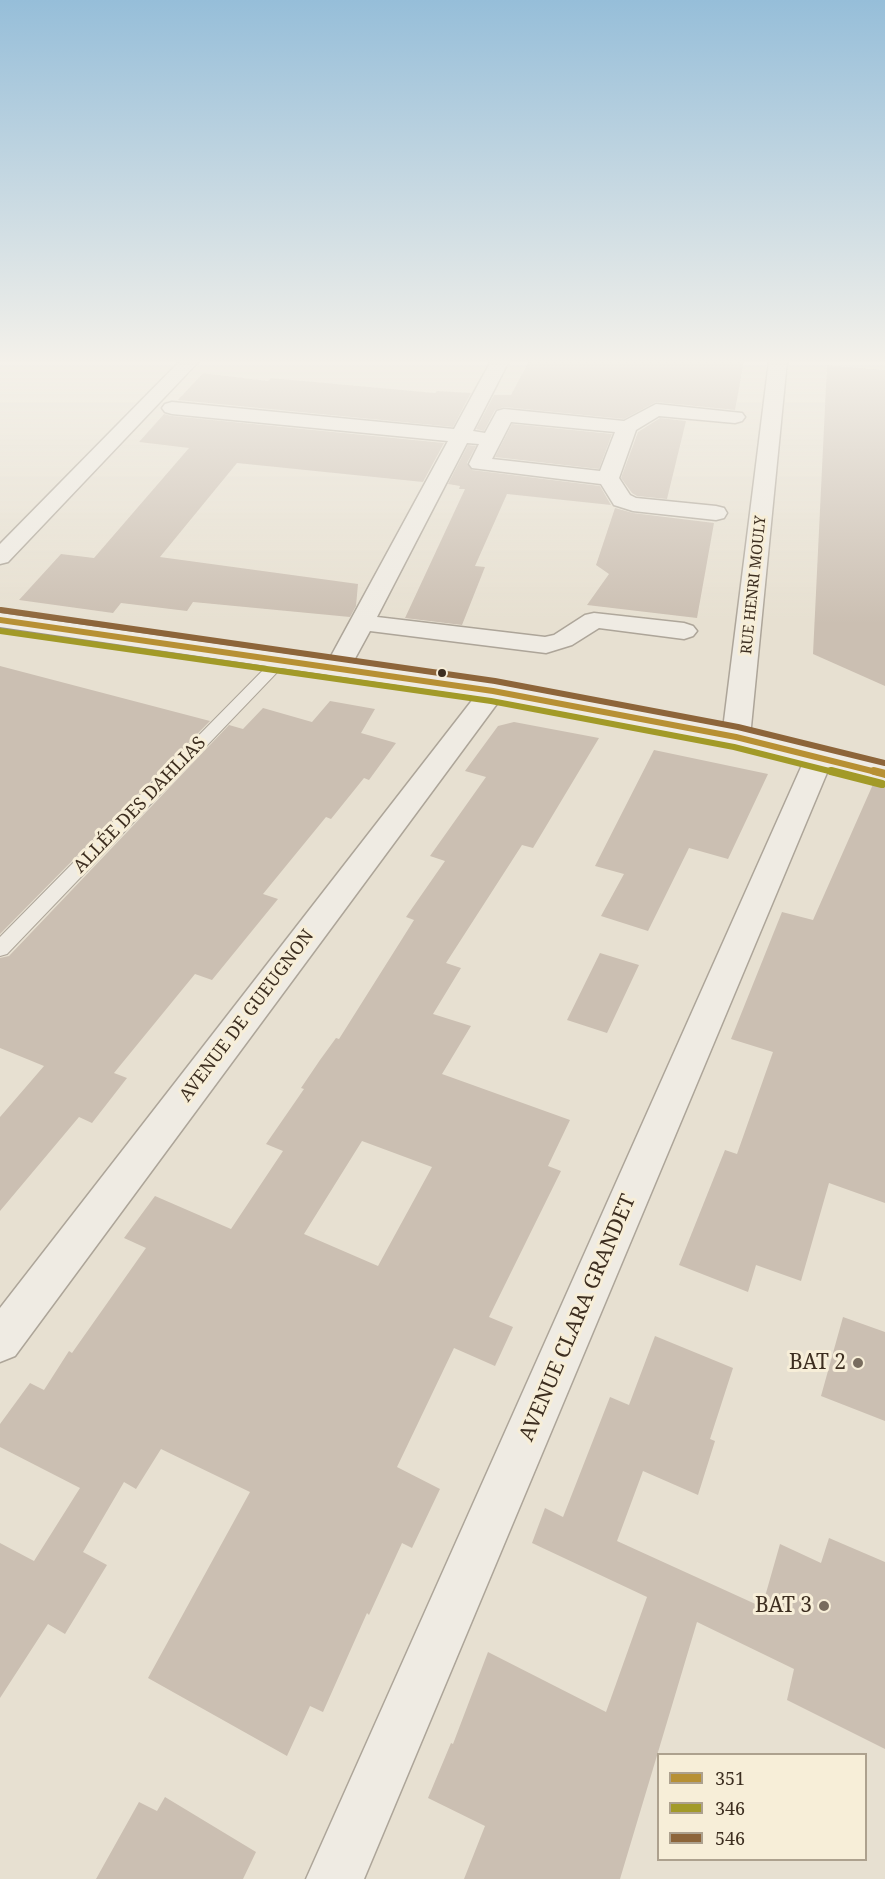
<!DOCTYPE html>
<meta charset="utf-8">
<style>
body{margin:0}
#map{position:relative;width:885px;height:1879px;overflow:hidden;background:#e7e0d1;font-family:"Noto Serif",serif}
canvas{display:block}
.legend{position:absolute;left:657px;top:1753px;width:210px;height:108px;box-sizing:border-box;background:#f7eed8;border:2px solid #ada18e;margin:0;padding:8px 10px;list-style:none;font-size:18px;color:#3d2e20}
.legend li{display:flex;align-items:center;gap:12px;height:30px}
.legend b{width:30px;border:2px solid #ada18e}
</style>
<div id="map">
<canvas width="885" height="1879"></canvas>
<ul class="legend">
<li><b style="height:8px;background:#b79034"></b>351</li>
<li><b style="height:8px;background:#a29a28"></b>346</li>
<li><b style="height:8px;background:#8d653a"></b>546</li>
</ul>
</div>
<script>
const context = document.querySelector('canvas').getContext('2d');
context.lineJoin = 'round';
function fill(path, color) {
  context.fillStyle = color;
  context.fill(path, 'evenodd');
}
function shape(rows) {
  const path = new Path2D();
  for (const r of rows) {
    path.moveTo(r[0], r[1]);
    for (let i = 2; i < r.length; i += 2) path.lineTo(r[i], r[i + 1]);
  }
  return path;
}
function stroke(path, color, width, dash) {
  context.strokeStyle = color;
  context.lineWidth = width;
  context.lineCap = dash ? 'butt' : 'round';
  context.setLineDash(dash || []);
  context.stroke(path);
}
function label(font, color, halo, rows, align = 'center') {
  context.font = font + ' "Noto Serif",serif';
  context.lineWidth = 6;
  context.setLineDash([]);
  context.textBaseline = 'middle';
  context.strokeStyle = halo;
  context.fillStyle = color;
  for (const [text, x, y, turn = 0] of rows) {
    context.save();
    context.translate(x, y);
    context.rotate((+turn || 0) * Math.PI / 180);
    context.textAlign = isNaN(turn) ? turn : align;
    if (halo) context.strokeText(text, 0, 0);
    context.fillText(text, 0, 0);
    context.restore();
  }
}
fill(shape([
 [529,361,744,361,735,410,656,402,624,419,504,407,495,410,484,431,476,429,494,395,511,395],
 [827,365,885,370,885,686,813,654],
 [203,373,268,381,271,378,435,393,437,391,471,393,453,427,178,400],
 [164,414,172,416,444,443,423,482,237,463,160,557,358,584,356,606,350,617,193,602,187,611,121,603,113,613,19,600,61,554,94,558,189,448,139,442],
 [660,418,686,421,667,499,637,496,632,493,621,478,638,432],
 [512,424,612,434,599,469,495,457],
 [468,445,476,446,467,463,472,470,600,486,611,505,507,494,475,566,485,567,462,625,405,618,465,489,459,489,460,486,448,484],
 [615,508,633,513,714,523,697,618,587,605,609,574,596,565],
 [0,666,210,721,0,934],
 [330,701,375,709,361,733,396,743,369,780,364,778,331,819,326,817,263,894,278,899,212,980,195,974,114,1073,127,1078,92,1123,79,1117,0,1211,0,1117,44,1066,0,1048,0,958,9,956,229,725,243,729,263,708,312,722],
 [514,722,599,738,533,848,522,845,446,963,461,968,433,1014,471,1026,442,1074,570,1120,548,1166,561,1171,489,1317,513,1327,495,1366,454,1348,397,1467,440,1489,412,1548,402,1543,369,1615,367,1613,323,1712,310,1706,287,1756,148,1678,250,1492,161,1449,136,1489,124,1482,83,1552,107,1565,65,1634,48,1624,0,1698,0,1543,34,1561,80,1488,0,1447,0,1424,30,1383,44,1390,69,1351,72,1353,146,1248,124,1238,155,1196,231,1229,283,1151,266,1144,304,1089,301,1088,320,1060,336,1038,339,1039,414,920,406,917,445,861,430,856,486,777,465,771,498,726],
 [362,1141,432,1167,378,1266,304,1234],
 [654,750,768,774,728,859,689,848,648,931,601,916,624,874,595,866],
 [874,782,885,785,885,1203,829,1183,801,1281,756,1265,748,1292,679,1265,725,1150,737,1154,773,1052,731,1039,782,912,813,920],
 [600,953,639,965,607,1033,567,1020],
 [843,1317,885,1332,885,1421,821,1396],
 [655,1336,733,1368,710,1439,715,1441,698,1495,643,1471,617,1541,762,1607,780,1544,821,1563,829,1538,885,1562,885,1749,787,1700,794,1669,697,1622,620,1879,464,1879,485,1826,428,1798,451,1743,453,1744,488,1652,606,1712,636,1628,647,1597,532,1543,545,1508,563,1517,610,1397,629,1405],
 [165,1797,256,1852,243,1879,96,1879,139,1802,157,1811]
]), '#cbbfb2');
const lane = shape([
 [280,656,288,661,285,664,7,954,0,956,0,937,275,658,280,656]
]);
const street = shape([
 [180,361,199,361,8,562,0,564,0,544,180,361],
 [491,361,509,361,473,431,485,433,497,411,504,409,624,421,656,404,742,413,745,417,742,421,735,423,659,416,636,430,619,478,630,495,636,498,716,506,724,508,727,513,724,518,716,520,633,511,614,505,601,484,472,468,469,464,479,444,467,443,377,617,545,637,554,635,585,615,594,613,684,623,693,626,697,631,693,636,684,639,599,628,572,645,546,653,370,631,346,675,337,677,328,675,324,669,448,441,172,414,165,412,162,408,165,404,172,402,454,429,491,361],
 [511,422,615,432,600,471,492,459,511,422],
 [769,361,787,361,750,737,746,743,736,745,726,743,722,737,769,361],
 [493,683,502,685,506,691,502,697,15,1356,0,1362,0,1308,484,685,493,683],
 [820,747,830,750,834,756,364,1879,306,1879,806,756,810,750,820,747]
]);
const secondary = shape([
 [0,613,493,683,736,729,885,765,885,783,736,745,493,699,0,627,0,613]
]);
stroke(lane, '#ada599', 2);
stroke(street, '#ada599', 3);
stroke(secondary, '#9c958a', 3);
fill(lane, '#efebe3');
fill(street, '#efebe3');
fill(secondary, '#efebe3');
stroke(shape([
 [0,620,493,691,736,737,880,773]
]), '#b79034', 6);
stroke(shape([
 [874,771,885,774]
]), '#b79034', 8);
stroke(shape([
 [0,631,491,701,734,747,837,773]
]), '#a29a28', 6);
stroke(shape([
 [831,771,882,784]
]), '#a29a28', 8);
stroke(shape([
 [1,610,495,681,738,727,885,763]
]), '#8d653a', 6);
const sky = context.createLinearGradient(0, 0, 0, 624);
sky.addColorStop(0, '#96bed9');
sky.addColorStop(0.58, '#f4f1ea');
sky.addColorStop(1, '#f4f1ea00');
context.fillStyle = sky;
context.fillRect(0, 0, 885, 624);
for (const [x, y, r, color] of [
 [442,673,5,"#3d2e20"],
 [858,1363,6,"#786c5e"],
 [824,1606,6,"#786c5e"]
]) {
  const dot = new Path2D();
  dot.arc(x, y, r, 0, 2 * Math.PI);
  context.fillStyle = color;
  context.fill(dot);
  stroke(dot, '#f7eed8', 2);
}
label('15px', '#3d2e20', '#f7eed8', [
 ["RUE HENRI MOULY",754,585,-84]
]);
label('18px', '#3d2e20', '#f7eed8', [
 ["ALLÉE DES DAHLIAS",140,805,-46],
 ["AVENUE DE GUEUGNON",247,1016,-53]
]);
label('21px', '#3d2e20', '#f7eed8', [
 ["AVENUE CLARA GRANDET",578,1318,-67]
]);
label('21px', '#3d2e20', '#f7eed8', [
 ["BAT 2",846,1363],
 ["BAT 3",812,1606]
], 'right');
</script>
